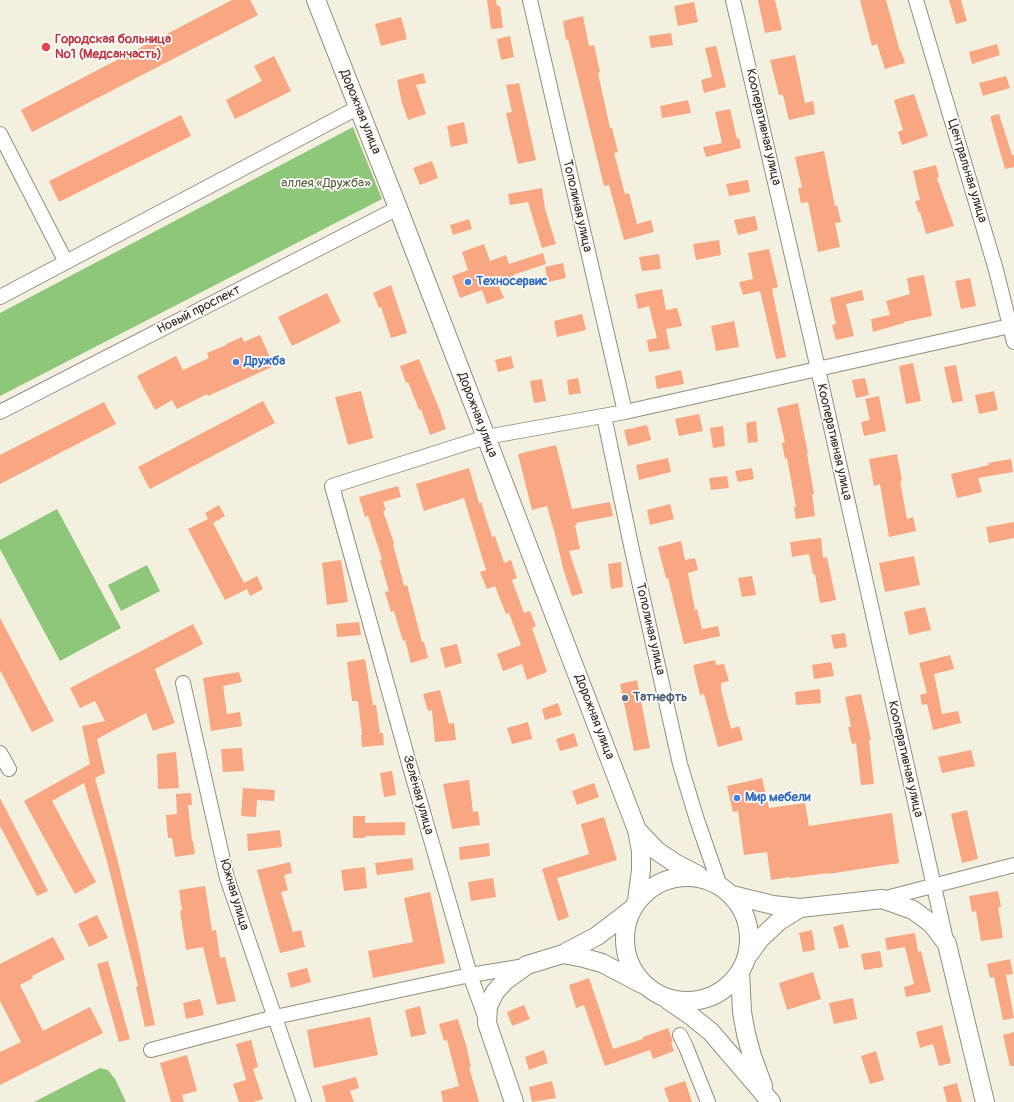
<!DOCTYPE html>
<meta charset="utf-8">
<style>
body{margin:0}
canvas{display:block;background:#f3f0df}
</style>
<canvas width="1014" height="1102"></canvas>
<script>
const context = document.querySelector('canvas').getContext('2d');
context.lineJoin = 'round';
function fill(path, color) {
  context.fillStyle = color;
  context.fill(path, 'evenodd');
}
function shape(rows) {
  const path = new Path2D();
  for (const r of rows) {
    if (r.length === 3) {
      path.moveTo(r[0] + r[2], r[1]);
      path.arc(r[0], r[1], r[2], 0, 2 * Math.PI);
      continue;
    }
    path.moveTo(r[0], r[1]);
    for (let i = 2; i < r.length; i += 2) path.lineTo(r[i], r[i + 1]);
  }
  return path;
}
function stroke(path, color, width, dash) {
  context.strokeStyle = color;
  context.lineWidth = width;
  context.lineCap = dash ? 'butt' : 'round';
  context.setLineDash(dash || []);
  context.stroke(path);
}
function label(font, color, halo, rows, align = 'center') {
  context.font = font + ' Pangolin,sans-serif';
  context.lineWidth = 3.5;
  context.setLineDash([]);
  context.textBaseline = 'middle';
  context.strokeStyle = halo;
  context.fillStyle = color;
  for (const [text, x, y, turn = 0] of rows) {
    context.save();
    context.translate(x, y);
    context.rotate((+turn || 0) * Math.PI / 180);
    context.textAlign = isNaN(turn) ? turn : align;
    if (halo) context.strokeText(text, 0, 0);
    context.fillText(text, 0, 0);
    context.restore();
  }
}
fill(shape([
 [353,127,382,199,0,396,0,313],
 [57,509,121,628,60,661,0,549,0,540],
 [147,565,160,591,121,611,108,585],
 [100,1068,108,1070,115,1079,126,1102,34,1102]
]), '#8fc77a');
fill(shape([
 [232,0,250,0,258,15,32,132,21,110],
 [487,0,496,0,497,6,500,6,503,28,491,29],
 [758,0,775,0,782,30,765,33],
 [860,0,886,0,900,51,901,51,905,63,885,69,877,44,872,46],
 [949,0,961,0,967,21,956,24],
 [694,2,698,22,678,26,674,6],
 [583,16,589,46,594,45,600,72,598,73,610,128,612,128,618,152,614,153,625,194,629,193,637,224,651,220,654,232,624,240,609,185,604,186,568,39,566,40,563,21],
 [401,17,407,39,381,46,375,24],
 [671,33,673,45,651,48,649,36],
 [510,36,514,57,501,60,497,39],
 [997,44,1000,55,972,64,969,52],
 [716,46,726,87,704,93,701,80,712,77,705,48],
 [795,55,805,103,813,101,815,114,789,120,783,95,779,95,770,60],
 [274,56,291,91,235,119,226,100,262,81,254,66],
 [423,73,426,83,416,85,426,114,408,120,402,103,397,80],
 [1006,76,1010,88,983,96,979,83],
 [519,83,536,160,518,164,506,113,512,112,506,85],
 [914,94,928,136,902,145,898,132,903,130,894,100],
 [688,100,691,113,662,118,660,106],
 [730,109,737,139,739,138,741,148,706,157,703,147,722,143,715,112],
 [999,114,1012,155,1014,155,1014,167,1005,169,991,120,991,116],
 [181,115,191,136,59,202,49,181],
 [464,122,468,143,451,147,447,126],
 [824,151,835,206,837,205,841,222,835,223,840,247,818,252,808,202,801,203,798,188,802,188,795,157],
 [432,161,438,178,420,185,413,168],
 [936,165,939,177,937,178,954,226,926,234,920,212,919,213,915,201,920,200,913,171],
 [748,180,750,192,729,196,726,184],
 [542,188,545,209,556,244,542,248,528,202,510,205,508,194],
 [755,216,758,230,738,235,734,220],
 [469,219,472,229,453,235,450,225],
 [719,240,721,255,696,260,693,244],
 [484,244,490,261,506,255,509,264,543,253,546,264,513,275,514,277,498,284,504,298,487,304,482,290,460,298,452,276,468,270,462,252],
 [769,249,778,287,772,289,786,357,776,359,760,291,743,295,739,282,753,279,748,253],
 [659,254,661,269,642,271,639,257],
 [563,263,566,278,548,282,545,267],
 [924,275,932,316,904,322,904,323,873,332,871,319,890,315,886,301,910,294,907,278],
 [970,278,976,306,961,309,955,281],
 [391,285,407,333,391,338,381,307,379,308,373,293],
 [662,289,666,310,677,308,682,326,666,329,670,349,649,352,647,340,657,338,649,306,638,309,635,294],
 [862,290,864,300,846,304,854,336,836,340,832,325,836,324,830,298],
 [327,293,341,322,292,346,278,317],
 [582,314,586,330,557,337,554,321],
 [734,321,739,347,716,351,711,326],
 [260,335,274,366,208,396,207,394,177,409,172,400,155,410,137,376,176,356,183,370,209,358,207,353,226,345,226,344,242,337,244,342],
 [511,356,514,368,498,372,495,360],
 [419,359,440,411,446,429,430,435,421,409,419,410,408,382,406,383,400,366],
 [913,363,921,401,906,404,899,366],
 [956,365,963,401,952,403,944,367],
 [681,370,684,384,657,389,655,376],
 [578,378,581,393,569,395,567,380],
 [865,378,869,395,856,398,852,380],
 [542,379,546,401,534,403,530,381],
 [361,391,373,438,348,445,335,397],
 [994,391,998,410,979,414,975,395],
 [879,396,886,431,864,436,861,422,870,420,865,399],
 [263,401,275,423,150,489,138,467],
 [104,402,116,424,0,484,0,455],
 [798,403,808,454,807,454,814,494,812,494,815,516,796,519,794,507,796,507,787,458,785,459,782,443,785,442,777,408],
 [699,414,703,431,679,436,675,419],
 [756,421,758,442,748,443,746,423],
 [647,425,651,440,628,446,624,430],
 [723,426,725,446,713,448,710,428],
 [556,445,572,509,610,502,613,516,576,523,577,525,575,525,580,549,569,551,583,593,572,596,563,568,556,538,547,506,532,510,518,454],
 [897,454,902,481,900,481,907,519,913,517,916,531,889,537,880,484,874,486,869,459],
 [668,458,671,472,639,480,636,465],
 [1011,459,1013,472,978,478,982,492,957,498,951,474,989,465,988,463],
 [469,468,479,503,481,502,492,537,495,536,504,563,511,560,517,578,512,580,524,613,530,611,536,626,532,628,547,672,527,680,522,664,503,671,497,654,521,645,509,613,506,614,495,586,487,589,480,572,486,570,464,498,424,511,416,484],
 [752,468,754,479,738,482,735,471],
 [727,476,729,488,711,490,709,478],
 [398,486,401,497,383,502,386,510,383,511,394,543,393,544,404,586,407,585,422,642,424,642,428,658,411,663,405,640,403,641,394,611,391,612,385,592,389,591,380,560,382,559,368,516,365,517,359,497],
 [670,504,674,519,650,525,647,510],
 [219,505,225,516,213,523,244,583,257,576,263,589,250,596,247,589,225,600,188,529,208,519,205,513],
 [1014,522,1014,538,989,543,986,527],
 [821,538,823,558,827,557,836,600,820,603,815,574,813,574,809,554,792,557,790,542],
 [681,541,685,560,695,558,698,570,688,573,695,610,697,609,702,629,718,626,720,636,684,644,668,578,666,578,658,547],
 [914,556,920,585,885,592,879,563],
 [341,560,348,602,327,605,322,563],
 [621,562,623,587,611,589,608,564],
 [752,576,756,595,742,597,738,578],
 [925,607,931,630,909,635,904,612],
 [0,618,54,721,32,732,0,670],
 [359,622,361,635,337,637,336,624],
 [193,624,203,644,155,669,175,723,153,731,146,713,97,739,105,773,95,778,117,858,137,940,155,1025,145,1027,136,987,138,986,124,930,107,861,84,783,52,801,96,882,75,894,24,801,90,764,82,726,105,721,95,701,80,708,70,688],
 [845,633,847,647,834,649,831,635],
 [457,644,462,663,445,668,440,648],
 [950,655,954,669,934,674,942,714,958,711,961,723,933,730,927,704,922,705,920,695,927,693,919,663],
 [365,659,373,705,376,705,380,733,383,733,384,745,362,747,361,735,362,735,358,701,352,701,347,662],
 [715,660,716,665,724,664,729,681,721,683,721,690,731,729,739,726,743,740,718,747,704,694,700,695,693,665],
 [831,662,834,676,814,679,812,665],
 [239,672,242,682,223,686,227,714,240,712,242,726,211,731,203,678],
 [637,680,650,748,634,751,620,684],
 [820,689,821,703,796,705,795,692],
 [440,690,449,724,454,723,456,740,435,742,432,710,428,711,423,694],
 [861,694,871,740,869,740,874,784,861,785,856,743,852,744,848,727,851,727,845,697],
 [558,703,562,715,545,720,542,709],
 [528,722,532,739,512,744,507,728],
 [574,733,578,746,560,751,556,739],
 [242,748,244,771,223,772,221,749],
 [971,750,975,766,942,773,938,757],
 [176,752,179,788,158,789,157,754],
 [392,771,396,795,384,797,380,773],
 [762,778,769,808,805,803,809,826,892,813,899,863,828,874,828,873,790,878,790,877,771,880,767,852,744,855,738,811,733,812,727,786],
 [469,780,473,812,478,811,480,825,452,829,443,784],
 [594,783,599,797,577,805,572,791],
 [243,788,275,790,274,801,257,800,256,817,241,816],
 [191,793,192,805,188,805,192,841,193,841,195,854,175,857,172,838,168,838,166,815,177,814,176,794],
 [0,798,48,891,37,896,0,826],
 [967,810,978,859,962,863,951,814],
 [353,816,365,816,365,823,405,822,405,835,365,836,365,838,353,838],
 [604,817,617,860,557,878,569,917,558,921,542,869,589,854,581,824],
 [280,830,282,847,248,851,247,834],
 [489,843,490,856,460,860,459,847],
 [412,858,414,870,377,875,375,863],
 [290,862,292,873,284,875,288,890,281,892,293,932,301,930,305,947,280,953,257,870],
 [365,867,367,888,344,891,341,870],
 [493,878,496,897,471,901,468,882],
 [205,886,212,931,216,930,220,958,225,957,236,1001,217,1005,203,947,186,950,180,911,182,910,179,890],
 [998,891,1001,907,998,907,1003,938,981,941,976,911,972,912,969,896],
 [430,892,445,963,373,978,368,951,413,942,404,898],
 [97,915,108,938,89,947,78,924],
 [843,924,849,947,839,949,833,927],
 [812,930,815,950,803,952,799,933],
 [915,933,918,952,921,951,931,992,906,997,904,987,914,984,905,947,887,950,885,938],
 [53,937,65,959,32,976,33,978,20,985,43,1031,90,1007,103,1033,0,1085,0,1052,21,1042,0,1001,0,964],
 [880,951,883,967,864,970,861,954],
 [1010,959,1013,974,1006,975,1014,1018,1003,1020,994,977,990,978,987,964],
 [108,961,130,1039,119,1042,97,964],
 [307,968,311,982,291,988,287,973],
 [813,972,821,999,787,1010,779,983],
 [589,978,613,1049,643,1039,643,1037,668,1028,673,1041,671,1042,674,1051,653,1059,650,1050,605,1066,584,1005,576,1008,569,985],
 [853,998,857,1019,834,1024,829,1003],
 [200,999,204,1015,186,1019,183,1003],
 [524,1005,530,1019,512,1026,507,1012],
 [420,1006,426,1034,411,1037,405,1010],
 [370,1017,378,1055,314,1068,307,1030],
 [458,1019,466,1045,471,1067,469,1067,479,1102,443,1102,441,1091,459,1086,447,1040,444,1041,439,1024],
 [942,1025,951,1063,939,1066,933,1044,920,1048,916,1032],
 [1014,1032,1014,1066,1010,1066,1003,1035],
 [251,1040,258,1067,253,1069,263,1099,253,1102,239,1102,233,1084,246,1080,236,1044],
 [544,1050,548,1063,529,1070,525,1057],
 [876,1051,884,1080,870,1084,861,1056],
 [187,1055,197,1091,182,1095,184,1102,171,1102,160,1063],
 [356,1077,359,1088,350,1091,354,1102,326,1102,322,1086],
 [552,1081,556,1098,532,1102,529,1087],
 [685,1081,692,1102,669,1102,664,1088],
 [957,1083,962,1102,947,1102,943,1087]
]), '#f8a782');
const minor = shape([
 [530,0,625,412],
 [733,0,818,369,946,940],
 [916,0,996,270,1014,342],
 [0,134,66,262],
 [0,297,359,107],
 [0,412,398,208],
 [604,416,632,550,680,764,697,820,720,886],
 [183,683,227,878,304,1102],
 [0,753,9,769],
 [882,899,1014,865],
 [486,1019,470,975,410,767,332,486,486,437,625,412,1010,326],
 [680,1035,686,1047,708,1102],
 [151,1050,275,1017,470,975,525,966]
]);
const major = shape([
 [316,0,398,208,637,830,641,851,641,870,637,901],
 [637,830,657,851,675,863,698,875],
 [687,939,62],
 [732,895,773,905,800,908,882,899,913,910,932,924,947,944,985,1102],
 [563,954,584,958,602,963,642,984],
 [747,957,760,939,779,921,800,908],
 [740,971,742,1012,746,1034,752,1056,763,1086],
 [668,1000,690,1015,711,1032,771,1102],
 [514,1102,487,1023,488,1006,495,992,505,981,527,965,563,954,597,936,631,910]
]);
stroke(minor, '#978d7e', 16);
stroke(major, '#978d7e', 20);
stroke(minor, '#fff', 14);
stroke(major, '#fff', 18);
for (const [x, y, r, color] of [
 [46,47,5,"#e0444e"],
 [468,282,4,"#3f7fe0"],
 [236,362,4,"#3f7fe0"],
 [625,698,4,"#5c6f8a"],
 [737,798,4,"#3f7fe0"]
]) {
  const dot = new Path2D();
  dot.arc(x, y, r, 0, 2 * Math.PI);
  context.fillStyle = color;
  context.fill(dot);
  stroke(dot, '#fff', 1.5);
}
label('bold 13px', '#be3a42', '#fff', [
 ["Городская больница",55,40],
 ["№1 (Медсанчасть)",55,55]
], 'left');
label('13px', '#3b2a1e', '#fff', [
 ["Дорожная улица",360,112,68],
 ["Кооперативная улица",763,127,77],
 ["Центральная улица",967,171,73],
 ["Тополиная улица",577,206,77],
 ["Новый проспект",199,310,-27],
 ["Дорожная улица",477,415,69],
 ["Кооперативная улица",834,442,77],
 ["Тополиная улица",650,629,77],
 ["Дорожная улица",594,717,69],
 ["Кооперативная улица",905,759,77],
 ["Зелёная улица",418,795,74],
 ["Южная улица",234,895,73]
]);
label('13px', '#58613e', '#fff', [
 ["аллея «Дружба»",326,184]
]);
label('bold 13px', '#366cbe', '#fff', [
 ["Техносервис",476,282],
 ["Дружба",244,362],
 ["Мир мебели",745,798]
], 'left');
label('bold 13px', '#4e5e75', '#fff', [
 ["Татнефть",633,698]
], 'left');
</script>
